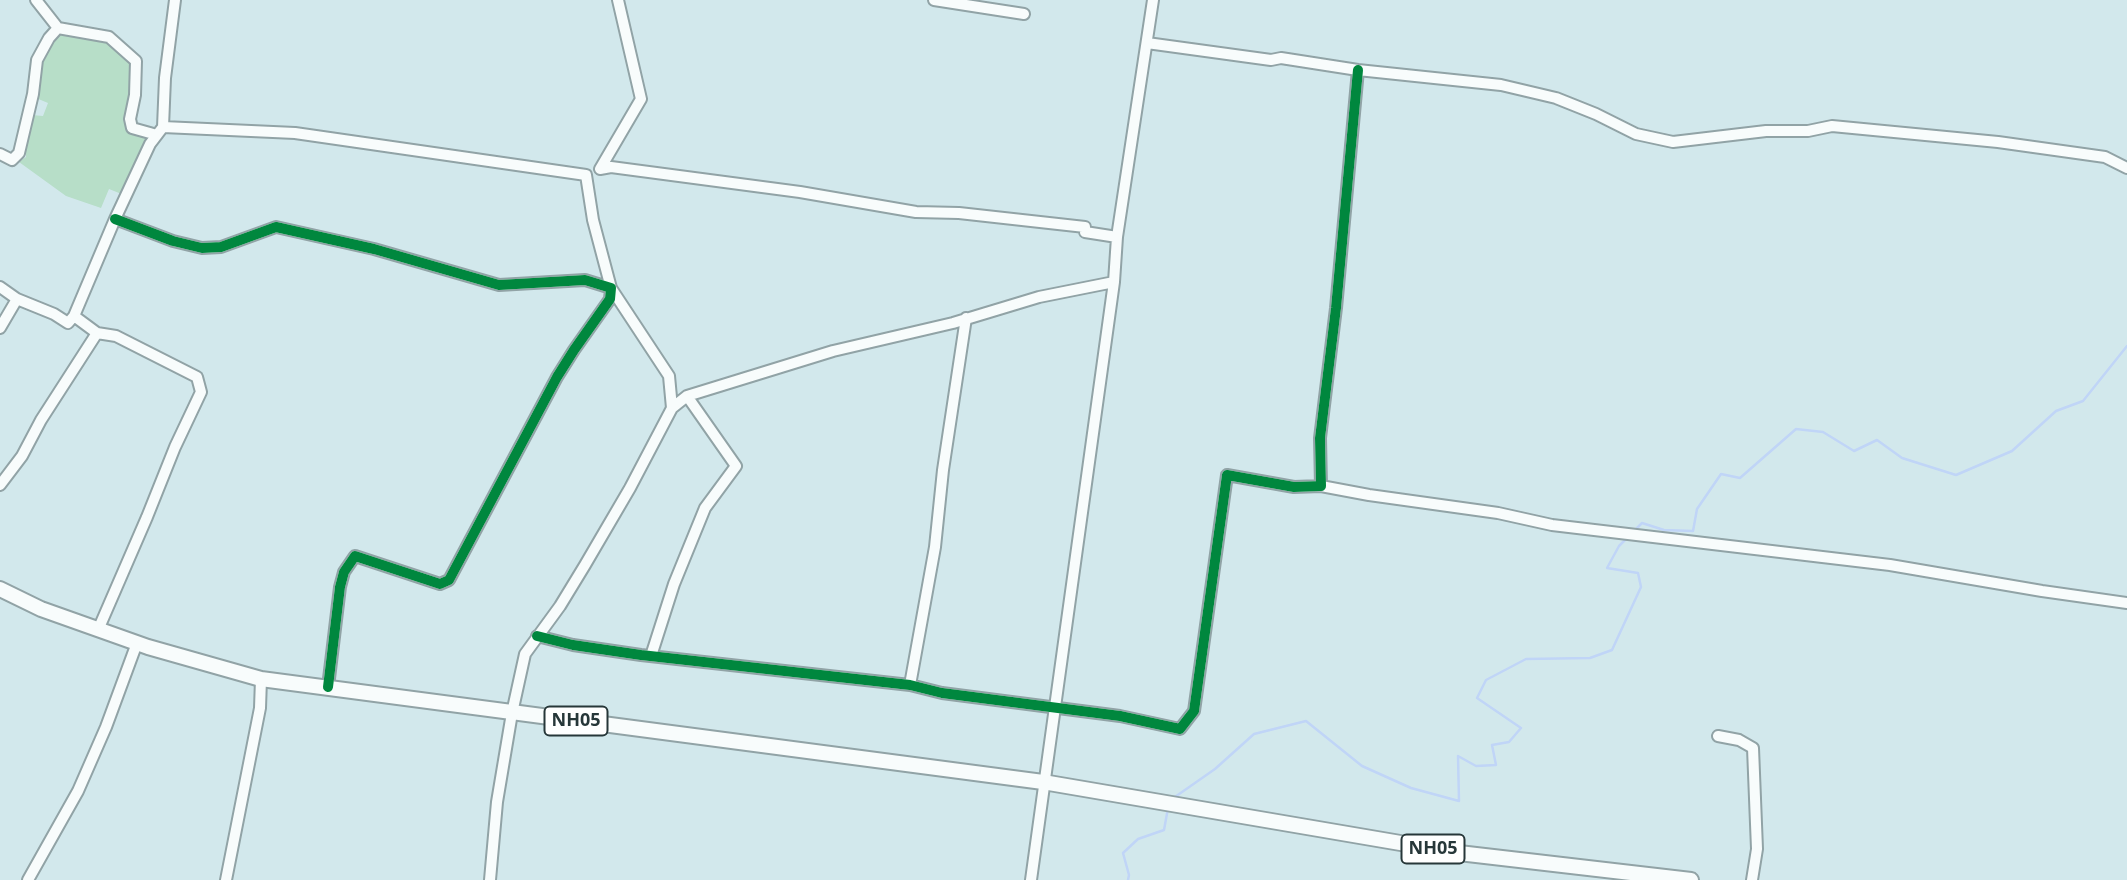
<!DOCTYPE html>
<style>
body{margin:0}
canvas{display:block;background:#d2e8ec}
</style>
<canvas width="2127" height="880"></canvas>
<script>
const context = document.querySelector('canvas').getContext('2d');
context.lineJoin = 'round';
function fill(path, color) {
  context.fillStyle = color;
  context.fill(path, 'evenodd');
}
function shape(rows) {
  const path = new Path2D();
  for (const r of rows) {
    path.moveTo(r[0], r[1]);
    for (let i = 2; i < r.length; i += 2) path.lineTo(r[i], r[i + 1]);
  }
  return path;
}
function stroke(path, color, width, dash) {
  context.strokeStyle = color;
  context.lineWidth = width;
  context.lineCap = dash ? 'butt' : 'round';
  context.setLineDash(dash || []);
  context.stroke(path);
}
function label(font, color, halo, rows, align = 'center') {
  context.font = font + ' "Noto Sans",sans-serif';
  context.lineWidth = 6;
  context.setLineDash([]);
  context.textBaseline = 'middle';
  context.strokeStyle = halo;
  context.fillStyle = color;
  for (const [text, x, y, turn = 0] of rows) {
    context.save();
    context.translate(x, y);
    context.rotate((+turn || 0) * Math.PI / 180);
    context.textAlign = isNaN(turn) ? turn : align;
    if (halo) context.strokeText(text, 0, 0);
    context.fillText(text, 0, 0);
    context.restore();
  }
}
fill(shape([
 [60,33,104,39,133,65,128,130,148,139,124,195,109,189,101,208,66,196,19,162,26,157,26,143,32,115,43,116,48,103,36,98,41,77,42,58,54,34]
]), '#b7dec8');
stroke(shape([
 [1633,532,1642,523,1664,530,1693,531,1697,509,1721,474,1740,478,1796,429,1823,432,1854,451,1877,440,1902,458,1956,475,2012,451,2056,411,2083,401,2127,346],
 [1172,799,1215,769,1254,734,1306,721,1362,766,1411,788,1459,801,1458,756,1476,766,1496,765,1492,745,1509,742,1521,728,1477,698,1486,680,1526,659,1590,658,1612,650,1641,587,1638,573,1607,568,1619,546,1628,537],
 [1128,880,1129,875,1123,853,1138,839,1164,830,1168,808]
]), '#c0d5f7', 2.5);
const minor = shape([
 [618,0,641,99,600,169,611,167,800,192,916,212,959,213,1085,227,1085,232,1117,237],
 [934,0,1024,14],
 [58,28,109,37,136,61,135,95,130,119,132,128,157,135],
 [1147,43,1271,60,1281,58,1358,70,1501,85,1556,98,1596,114,1636,134,1673,142,1766,131,1808,131,1832,126,1998,142,2105,157,2127,168],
 [163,127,295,133,586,175,593,220,611,288,669,376,672,408],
 [0,154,12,160,19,153,33,94,37,60,49,38,58,28,36,0],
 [115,219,173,241,202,248,221,247,276,227,374,249,499,285,585,280,611,288,610,299,574,350,557,377,449,580,440,584,355,556,344,572,340,587,328,687],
 [0,287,17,299],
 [74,316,97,333,116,336,197,377,201,392,175,447,147,517,98,630],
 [0,328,17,299,54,314,68,323,74,316,115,219,150,144,163,127,165,78,175,0],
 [0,485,22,456,41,420,97,333],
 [1321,486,1369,495,1498,513,1552,525,1890,565,2042,591,2127,603],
 [537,636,573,645,641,655,910,685,942,693,1120,716,1180,729,1194,711,1227,475,1294,487,1321,486,1320,438,1336,308,1358,70],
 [651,656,674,584,705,508,736,466,687,396],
 [910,685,935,547,943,470,966,318],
 [1718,736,1739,740,1753,748,1757,849,1752,880],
 [28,880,78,791,106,727,137,643],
 [226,880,260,708,261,679],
 [490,880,497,802,512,713,525,654,560,606,585,565,630,488,672,408,687,396,833,351,953,323,1039,297,1114,282],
 [1031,880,1114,282,1117,237,1153,0]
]);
const major = shape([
 [0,589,41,609,148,647,261,679,1043,782,1459,853,1691,880]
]);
stroke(minor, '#91a3a6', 14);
stroke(major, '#91a3a6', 18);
stroke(minor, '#f8fcfc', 10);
stroke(major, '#f8fcfc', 14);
stroke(shape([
 [115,219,173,241,202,248,221,247,276,227,374,249,499,285,585,280,611,288,610,299,574,350,557,377,449,580,440,584,355,556,344,572,340,587,328,687],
 [537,636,573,645,641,655,910,685,942,693,1120,716,1180,729,1194,711,1227,475,1294,487,1321,486,1320,438,1336,308,1358,70]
]), '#00873e', 10);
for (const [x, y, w] of [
 [576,721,63],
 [1433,849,63]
]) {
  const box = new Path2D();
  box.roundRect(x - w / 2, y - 14.5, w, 29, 5);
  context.fillStyle = '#fff';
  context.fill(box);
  stroke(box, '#273739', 2);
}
label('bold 18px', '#273739', null, [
 ["NH05",576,721],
 ["NH05",1433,849]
]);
</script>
